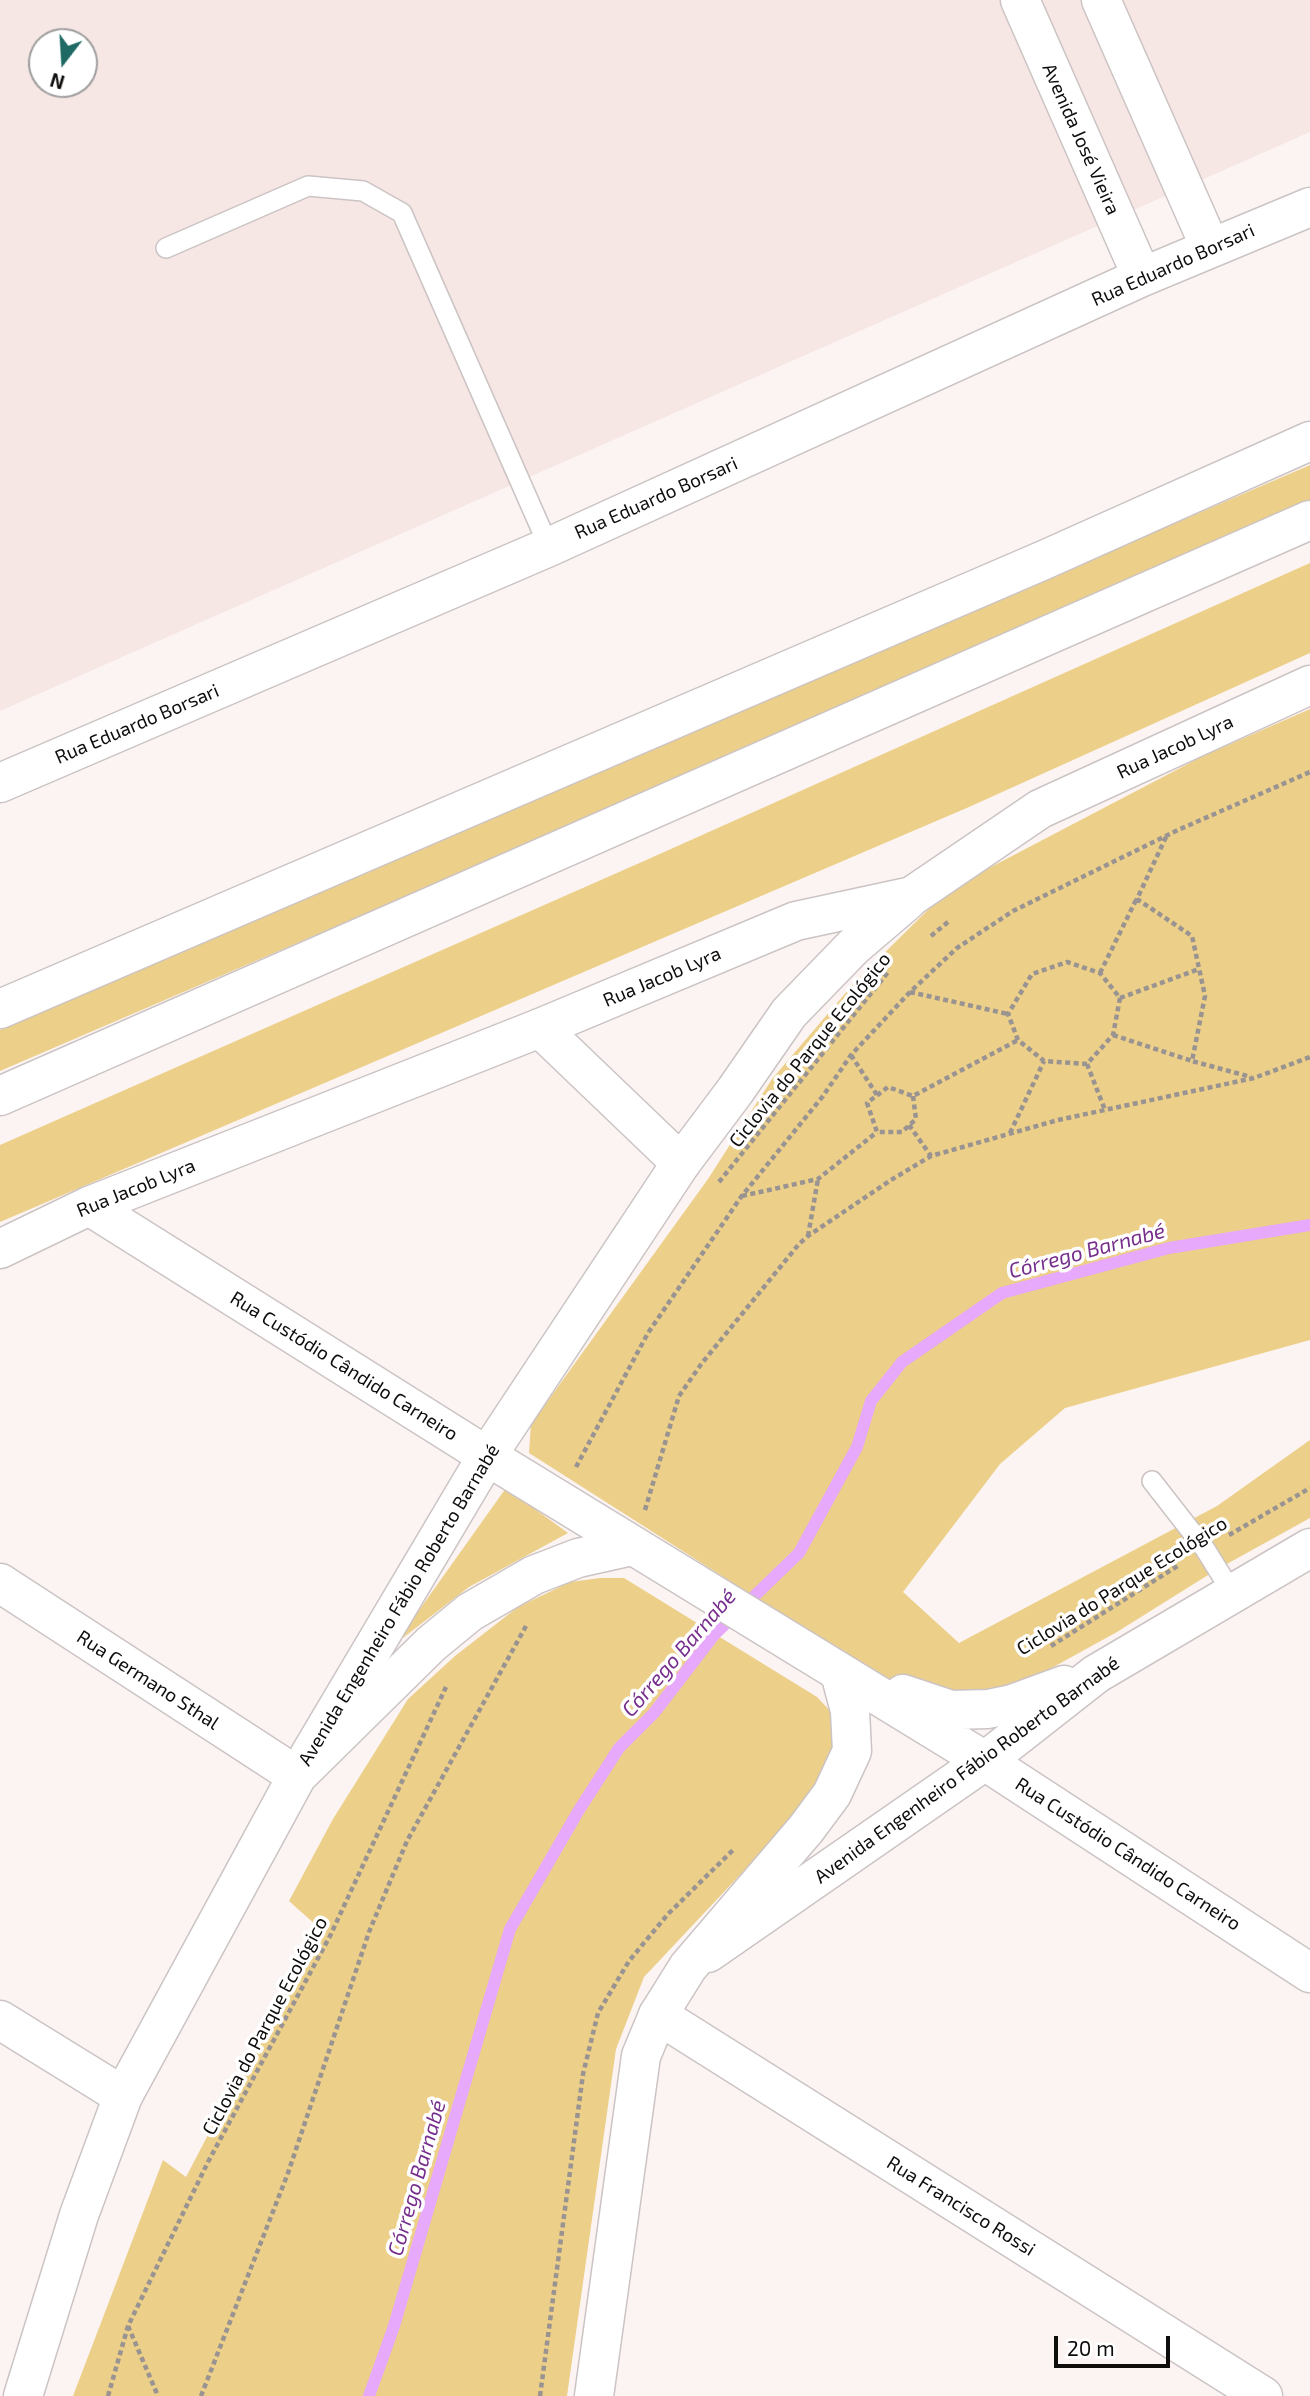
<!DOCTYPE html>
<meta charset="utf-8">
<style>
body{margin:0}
#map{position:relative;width:1310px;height:2396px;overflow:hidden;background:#fcf4f3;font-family:"Exo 2",sans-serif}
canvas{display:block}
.north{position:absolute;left:28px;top:28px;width:70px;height:70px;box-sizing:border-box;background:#fff;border:2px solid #9f9e9e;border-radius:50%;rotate:197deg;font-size:19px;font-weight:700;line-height:28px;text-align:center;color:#0f0d0c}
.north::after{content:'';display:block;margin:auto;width:24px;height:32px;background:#1e6963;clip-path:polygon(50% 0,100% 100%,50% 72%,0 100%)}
.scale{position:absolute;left:1054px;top:2336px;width:116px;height:32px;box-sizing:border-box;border:4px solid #0f0d0c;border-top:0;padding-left:9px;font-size:21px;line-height:24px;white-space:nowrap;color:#0f0d0c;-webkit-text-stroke:5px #fff;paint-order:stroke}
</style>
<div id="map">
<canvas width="1310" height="2396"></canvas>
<div class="north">N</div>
<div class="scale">20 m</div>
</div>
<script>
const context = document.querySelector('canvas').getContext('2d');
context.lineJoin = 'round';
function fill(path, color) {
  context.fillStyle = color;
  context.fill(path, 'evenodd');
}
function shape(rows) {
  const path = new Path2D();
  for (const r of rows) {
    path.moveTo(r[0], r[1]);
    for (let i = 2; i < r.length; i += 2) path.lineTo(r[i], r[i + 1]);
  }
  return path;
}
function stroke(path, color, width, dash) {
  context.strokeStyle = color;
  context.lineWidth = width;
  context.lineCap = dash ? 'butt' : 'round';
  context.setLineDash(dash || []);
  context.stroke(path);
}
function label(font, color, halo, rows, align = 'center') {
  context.font = font + ' "Exo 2",sans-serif';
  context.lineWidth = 7;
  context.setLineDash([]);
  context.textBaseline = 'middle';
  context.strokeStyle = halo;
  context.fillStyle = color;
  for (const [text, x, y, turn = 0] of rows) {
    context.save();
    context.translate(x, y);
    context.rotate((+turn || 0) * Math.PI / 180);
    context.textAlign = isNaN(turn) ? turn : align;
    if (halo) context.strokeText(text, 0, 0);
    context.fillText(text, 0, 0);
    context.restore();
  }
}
fill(shape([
 [0,0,1310,0,1310,132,0,711],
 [42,42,84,42,84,84,42,84]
]), '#f6e6e4');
fill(shape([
 [1310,465,1310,507,0,1071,0,1030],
 [1310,563,1310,653,969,807,0,1222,0,1145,644,861],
 [1310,709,1310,1340,1065,1408,1000,1464,903,1592,959,1643,1217,1506,1310,1440,1310,1518,1216,1570,1117,1632,1037,1676,989,1694,926,1691,874,1673,529,1453,531,1424,708,1179,772,1079,855,982,949,889,1203,756],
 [506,1488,568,1533,469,1587,395,1644],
 [600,1578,624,1578,817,1697,836,1717,830,1775,754,1860,644,1977,616,2049,567,2396,73,2396,163,2160,186,2177,317,1926,289,1901,333,1819,408,1699,455,1656,518,1607,570,1582]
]), '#eccf88');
stroke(shape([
 [369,2396,394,2326,510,1929,579,1810,619,1748,654,1713,714,1635,799,1553,857,1447,871,1401,902,1362,1002,1293,1169,1248,1310,1225]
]), '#e6a9fb', 12);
const service = shape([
 [166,248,308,186,363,191,402,213,549,547],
 [1152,1481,1205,1549,1233,1594]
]);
const minor = shape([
 [540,1028,681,1163],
 [0,1583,297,1776],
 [985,1761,1310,1973],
 [658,2015,1263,2396],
 [0,2020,123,2096]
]);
const tertiary = shape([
 [1020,0,1142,277],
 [1101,0,1210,247],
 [0,783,549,547,1142,277,1310,207],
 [89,1206,487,1456]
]);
const secondary = shape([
 [0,1249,89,1206,540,1028,796,921,912,896,1040,809,1310,685],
 [487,1456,985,1761],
 [903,1694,951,1710,988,1709,1012,1704,1064,1685],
 [309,1756,487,1456,681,1163,735,1091,789,1013,853,947,908,900],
 [708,1953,985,1761,1096,1674,1310,1548]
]);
const primary = shape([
 [23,2396,79,2215,123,2096,297,1776,431,1644,470,1612,534,1575,578,1558,632,1546],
 [594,2396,641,2056,658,2015,688,1967,806,1829,832,1794,852,1751,850,1711,840,1673]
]);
const motorway = shape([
 [0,1009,1044,560,1310,441],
 [0,1096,1310,520]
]);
stroke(service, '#ccc4c4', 22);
stroke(minor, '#ccc4c4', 41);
stroke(tertiary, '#ccc4c4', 41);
stroke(secondary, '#ccc4c4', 41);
stroke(primary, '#ccc4c4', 41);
stroke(motorway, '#ccc4c4', 41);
stroke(shape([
 [1166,837,1137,899,1192,936,1205,996,1192,1061,1251,1077],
 [931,936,948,922],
 [1100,973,1137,898],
 [910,992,1008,1014],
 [1120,998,1113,1035,1087,1064,1044,1061,1018,1040,1008,1014,1032,974,1067,962,1100,973,1120,998,1199,969],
 [1113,1035,1192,1061],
 [851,1055,877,1095],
 [1087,1064,1105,1110],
 [913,1096,916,1119,902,1132,877,1132,867,1103,888,1087,913,1096,1018,1040],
 [909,1125,931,1156],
 [1010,1133,1044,1061],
 [719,1182,889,971],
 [742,1196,818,1179,877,1132],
 [808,1236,818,1179],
 [576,1467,648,1333,741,1197,823,1096,851,1055,910,992,957,948,1013,911,1178,830,1310,772],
 [645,1510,679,1396,702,1363,799,1244,808,1236,891,1180,931,1156,1058,1120,1254,1078,1310,1057],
 [1229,1535,1310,1488],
 [1051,1646,1179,1565],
 [128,2326,158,2396],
 [108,2396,128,2326,208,2162,330,1936,446,1687],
 [201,2396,288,2173,369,1932,407,1841,526,1626],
 [540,2396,583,2074,598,2013,629,1961,668,1914,733,1850]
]), '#999392', 4.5, [5, 3.5]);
stroke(service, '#fff', 19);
stroke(minor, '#fff', 38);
stroke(tertiary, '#fff', 38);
stroke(secondary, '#fff', 38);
stroke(primary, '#fff', 38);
stroke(motorway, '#fff', 38);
label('19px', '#0f0d0c', '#fff', [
 ["Avenida José Vieira",1081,139,66],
 ["Rua Eduardo Borsari",1173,265,-24],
 ["Rua Eduardo Borsari",656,498,-24],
 ["Rua Eduardo Borsari",137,724,-23],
 ["Rua Jacob Lyra",1175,747,-25],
 ["Rua Jacob Lyra",662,977,-23],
 ["Ciclovia do Parque Ecológico",810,1050,-51],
 ["Rua Jacob Lyra",136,1188,-22],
 ["Rua Custódio Cândido Carneiro",344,1366,32],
 ["Ciclovia do Parque Ecológico",1122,1586,-32],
 ["Avenida Engenheiro Fábio Roberto Barnabé",399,1605,-59],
 ["Rua Germano Sthal",148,1680,33],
 ["Avenida Engenheiro Fábio Roberto Barnabé",967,1770,-36],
 ["Rua Custódio Cândido Carneiro",1128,1854,33],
 ["Ciclovia do Parque Ecológico",265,2026,-62],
 ["Rua Francisco Rossi",961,2206,32]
]);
label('italic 21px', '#762e8c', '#fff', [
 ["Córrego Barnabé",1087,1251,-15],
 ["Córrego Barnabé",679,1653,-49],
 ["Córrego Barnabé",417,2178,-74]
]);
</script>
